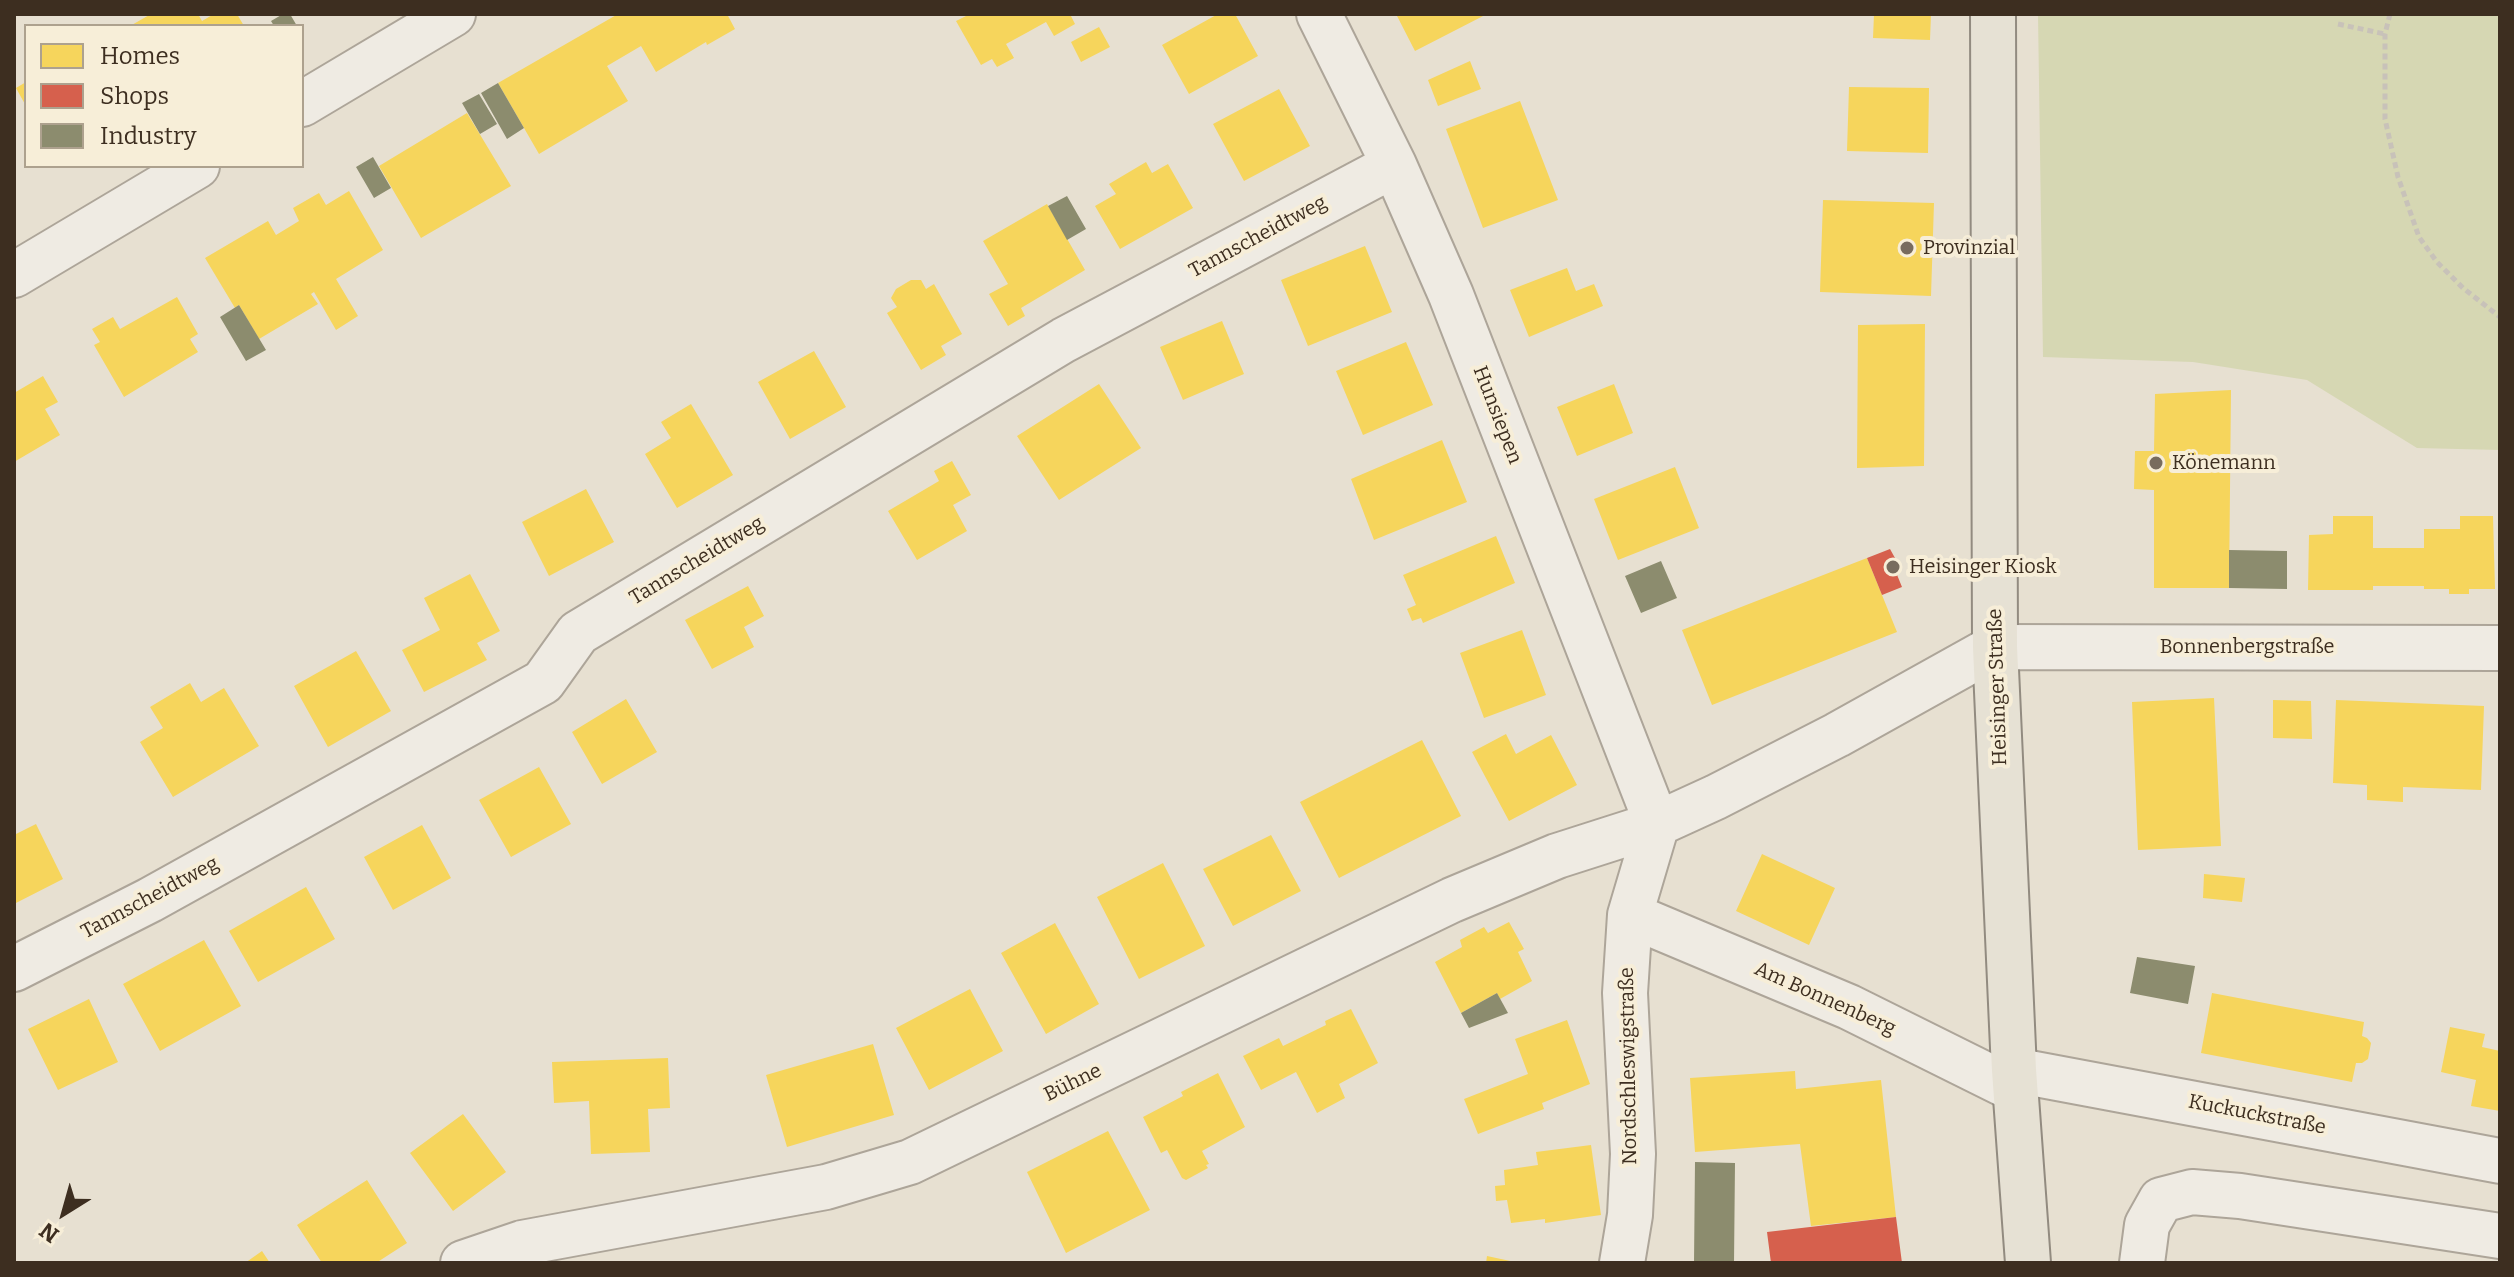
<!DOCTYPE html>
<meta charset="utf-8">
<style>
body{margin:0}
#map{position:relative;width:2514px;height:1277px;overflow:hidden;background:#e7e0d1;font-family:Bitter,serif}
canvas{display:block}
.frame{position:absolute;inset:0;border:16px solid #3d2e20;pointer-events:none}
.legend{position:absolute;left:24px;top:24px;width:280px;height:144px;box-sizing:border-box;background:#f7eed8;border:2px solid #ada18e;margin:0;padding:10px 14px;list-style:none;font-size:24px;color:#3d2e20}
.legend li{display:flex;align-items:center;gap:16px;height:40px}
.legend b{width:40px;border:2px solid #ada18e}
.north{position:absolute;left:24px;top:1173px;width:80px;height:80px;-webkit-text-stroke:6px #f7eed8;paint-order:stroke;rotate:217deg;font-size:22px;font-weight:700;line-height:32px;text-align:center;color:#3d2e20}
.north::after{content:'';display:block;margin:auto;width:28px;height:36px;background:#3d2e20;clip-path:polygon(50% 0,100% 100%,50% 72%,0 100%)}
</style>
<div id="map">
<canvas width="2514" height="1277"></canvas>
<div class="frame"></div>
<ul class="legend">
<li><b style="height:22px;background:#f6d55c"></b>Homes</li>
<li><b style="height:22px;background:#d6604d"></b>Shops</li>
<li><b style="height:22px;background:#8c8c6e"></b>Industry</li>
</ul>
<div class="north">N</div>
</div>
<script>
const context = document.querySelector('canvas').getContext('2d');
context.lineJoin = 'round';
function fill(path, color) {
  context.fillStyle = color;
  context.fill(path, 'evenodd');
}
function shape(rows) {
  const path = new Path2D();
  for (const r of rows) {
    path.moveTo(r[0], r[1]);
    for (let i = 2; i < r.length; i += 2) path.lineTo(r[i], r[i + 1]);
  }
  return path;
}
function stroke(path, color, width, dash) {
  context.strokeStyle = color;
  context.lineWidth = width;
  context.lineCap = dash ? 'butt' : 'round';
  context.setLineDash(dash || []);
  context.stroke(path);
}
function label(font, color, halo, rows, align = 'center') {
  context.font = font + ' Bitter,serif';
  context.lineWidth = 8;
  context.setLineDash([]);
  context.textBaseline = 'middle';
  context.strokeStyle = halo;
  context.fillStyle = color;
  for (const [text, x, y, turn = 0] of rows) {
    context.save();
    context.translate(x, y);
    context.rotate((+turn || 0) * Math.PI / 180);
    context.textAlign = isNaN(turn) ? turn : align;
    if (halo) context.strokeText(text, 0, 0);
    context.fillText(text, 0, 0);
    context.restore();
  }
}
fill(shape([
 [2038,14,2500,14,2500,450,2417,448,2307,380,2193,362,2043,357]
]), '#d6d7b3');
fill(shape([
 [151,14,198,14,202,21,214,14,237,14,244,26,130,26],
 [618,14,727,14,735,29,707,45,706,42,656,72,641,46,607,66,628,101,539,154,498,83],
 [970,14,1070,14,1075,24,1054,36,1046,22,1028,32,1006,44,1014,58,997,67,992,59,981,65,956,21],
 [1218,14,1235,14,1258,56,1189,94,1162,45],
 [1396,14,1487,14,1415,51],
 [1874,14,1931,14,1930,40,1873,38],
 [1099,27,1110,47,1081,62,1071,42],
 [1470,61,1481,89,1438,106,1428,80],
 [26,82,26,106,16,88],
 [1849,87,1929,88,1928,153,1847,151],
 [1279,89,1310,146,1244,181,1213,124],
 [1520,101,1558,200,1483,228,1446,129],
 [467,113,511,186,421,238,379,166],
 [1146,162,1152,173,1168,164,1193,208,1120,249,1095,206,1116,194,1109,184],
 [349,191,383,250,336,279,358,316,336,330,314,292,311,294,318,304,259,339,239,305,235,308,205,258,268,221,276,235,299,221,293,208,319,193,326,205],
 [1823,200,1934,203,1931,296,1820,292],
 [1047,204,1085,270,1021,308,1025,316,1008,326,989,294,1008,284,983,241],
 [1365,246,1392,312,1308,346,1281,280],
 [1567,268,1576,291,1594,284,1603,306,1529,337,1510,290],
 [911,280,921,280,926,289,934,284,962,334,941,346,946,355,921,370,887,313,897,307,891,298,896,289],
 [177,297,198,334,190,339,198,352,124,397,94,345,100,342,92,329,113,317,120,329],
 [1222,321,1244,374,1183,400,1160,347],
 [1925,324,1924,466,1857,468,1858,325],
 [1406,342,1433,405,1363,435,1336,371],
 [814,351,846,407,790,439,758,382],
 [43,376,58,402,45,409,60,435,14,462,14,393],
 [1099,384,1141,448,1059,500,1017,436],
 [1614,384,1633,433,1577,456,1557,407],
 [2231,390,2229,588,2154,588,2154,490,2134,489,2135,451,2154,451,2155,394],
 [691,404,733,475,677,508,645,454,671,438,661,422],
 [1442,440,1467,502,1374,540,1351,479],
 [952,461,971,495,953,505,967,531,917,560,888,511,939,481,934,471],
 [1675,467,1699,528,1618,560,1594,499],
 [586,489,614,542,549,576,522,522],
 [2333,516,2373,516,2373,548,2424,548,2424,529,2460,529,2460,516,2493,516,2495,589,2469,589,2469,594,2449,594,2449,589,2424,589,2424,586,2373,586,2373,590,2308,590,2309,535,2333,534],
 [1496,536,1515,583,1423,623,1421,618,1412,621,1407,609,1416,605,1403,575],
 [1867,558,1897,632,1712,705,1682,630],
 [470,574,500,631,477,643,487,660,424,692,402,650,440,630,424,598],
 [748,586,764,616,744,627,754,647,712,669,685,620],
 [1522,630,1546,695,1484,718,1460,653],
 [356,651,391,711,328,747,294,686],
 [190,683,201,702,224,688,259,746,173,797,140,742,163,728,150,707],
 [2214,698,2221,846,2138,850,2132,702],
 [626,699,657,752,602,784,572,732],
 [2273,700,2311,701,2312,739,2273,738],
 [2336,700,2484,706,2481,790,2403,787,2403,802,2367,800,2367,785,2333,783],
 [1506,734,1516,754,1551,735,1577,785,1509,821,1472,752],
 [1422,740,1461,816,1339,878,1300,802],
 [539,767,571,824,511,857,479,800],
 [36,824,63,879,14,904,14,835],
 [422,825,451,878,393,910,364,857],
 [1271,835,1301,891,1233,926,1203,869],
 [1762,854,1835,888,1809,945,1736,911],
 [1163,863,1205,946,1139,979,1097,897],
 [2204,874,2245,878,2242,902,2203,898],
 [306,887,335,939,258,982,229,931],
 [1509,922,1524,949,1518,952,1532,981,1500,999,1497,993,1461,1013,1435,962,1462,947,1460,940,1484,927,1488,933],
 [1055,923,1099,1004,1046,1034,1001,953],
 [204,940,241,1006,160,1051,123,984],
 [970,989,1003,1051,929,1090,896,1028],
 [2212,993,2364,1022,2362,1036,2367,1038,2371,1043,2368,1059,2362,1063,2356,1063,2352,1082,2201,1053],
 [89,999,118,1062,58,1090,28,1029],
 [1351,1009,1378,1063,1339,1084,1345,1098,1317,1113,1296,1072,1261,1090,1243,1056,1279,1038,1283,1046,1326,1025,1325,1021],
 [1567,1020,1590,1084,1542,1103,1544,1109,1478,1134,1464,1099,1528,1074,1515,1039],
 [2450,1027,2485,1034,2482,1047,2500,1051,2500,1111,2471,1106,2476,1080,2441,1072],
 [873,1044,894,1115,787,1147,766,1075],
 [668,1058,670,1108,648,1109,650,1152,591,1154,589,1101,554,1103,552,1062],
 [1795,1071,1796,1089,1881,1080,1896,1217,1811,1226,1800,1144,1695,1152,1690,1078],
 [1218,1073,1245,1127,1202,1151,1209,1164,1206,1165,1208,1168,1186,1180,1182,1178,1167,1150,1161,1153,1143,1117,1183,1096,1181,1092],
 [463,1114,506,1172,453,1211,410,1153],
 [1108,1131,1150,1210,1066,1253,1027,1172],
 [1591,1145,1601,1215,1545,1223,1545,1219,1511,1223,1507,1200,1496,1201,1495,1186,1505,1185,1504,1170,1538,1165,1536,1152],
 [367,1180,407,1243,376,1263,322,1263,297,1225],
 [262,1251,270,1263,245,1263],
 [1487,1256,1515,1262,1515,1263,1486,1263]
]), '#f6d55c');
fill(shape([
 [1890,549,1895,558,1891,560,1902,587,1882,595,1867,558],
 [1896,1217,1902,1263,1771,1263,1767,1232]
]), '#d6604d');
fill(shape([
 [283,14,290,14,297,26,274,26,271,21],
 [498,83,524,128,507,139,481,93],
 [479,94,497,124,480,134,462,103],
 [373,157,391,188,374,198,356,167],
 [1067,196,1086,229,1067,240,1048,206],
 [239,305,266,350,246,361,220,317],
 [2229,550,2287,551,2287,589,2229,588],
 [1661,561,1677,598,1641,613,1625,576],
 [2137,957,2195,966,2188,1004,2130,993],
 [1497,993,1508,1013,1469,1028,1461,1013],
 [1695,1162,1735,1163,1734,1263,1694,1263]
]), '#8c8c6e');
const minor = shape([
 [1319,14,1394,165,1451,295,1657,824],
 [302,104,453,14],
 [14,275,197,166],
 [1630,915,1849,1007,2016,1090],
 [14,969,150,900,543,682,578,633,1064,340,1394,165],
 [2014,1070,2500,1161],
 [463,1263,522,1243,826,1187,910,1162,1452,900,1557,856,1657,824,1716,797,1837,735,1995,647,2500,648],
 [1622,1263,1630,1215,1633,1154,1625,993,1630,915,1657,824],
 [2142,1263,2147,1225,2161,1200,2192,1192,2240,1196,2500,1236]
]);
const major = shape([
 [1993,14,1995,647,2014,1070,2028,1263]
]);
stroke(minor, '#ada599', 48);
stroke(major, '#928b80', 48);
stroke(shape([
 [2390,14,2385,34,2385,119,2398,177,2419,237,2437,262,2463,288,2500,317],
 [2338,24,2385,34]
]), '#c8c2b9', 5, [6, 4]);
stroke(minor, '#efebe3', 44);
stroke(major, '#e6e1d4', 44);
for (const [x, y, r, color] of [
 [1907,248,8,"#786c5e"],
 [2156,463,8,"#786c5e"],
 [1893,567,8,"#786c5e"]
]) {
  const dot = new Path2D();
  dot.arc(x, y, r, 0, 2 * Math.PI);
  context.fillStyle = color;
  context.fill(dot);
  stroke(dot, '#f7eed8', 3);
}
label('20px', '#3d2e20', '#f7eed8', [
 ["Tannscheidtweg",1258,237,-28],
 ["Hunsiepen",1497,415,69],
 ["Tannscheidtweg",697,561,-31],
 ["Bonnenbergstraße",2247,647],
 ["Heisinger Straße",1998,687,-92],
 ["Tannscheidtweg",150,898,-28],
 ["Am Bonnenberg",1825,999,24],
 ["Nordschleswigstraße",1629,1066,-91],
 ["Bühne",1073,1083,-26],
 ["Kuckuckstraße",2257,1115,11]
]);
label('20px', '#3d2e20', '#f7eed8', [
 ["Provinzial",1923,248],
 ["Könemann",2172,463],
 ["Heisinger Kiosk",1909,567]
], 'left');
</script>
